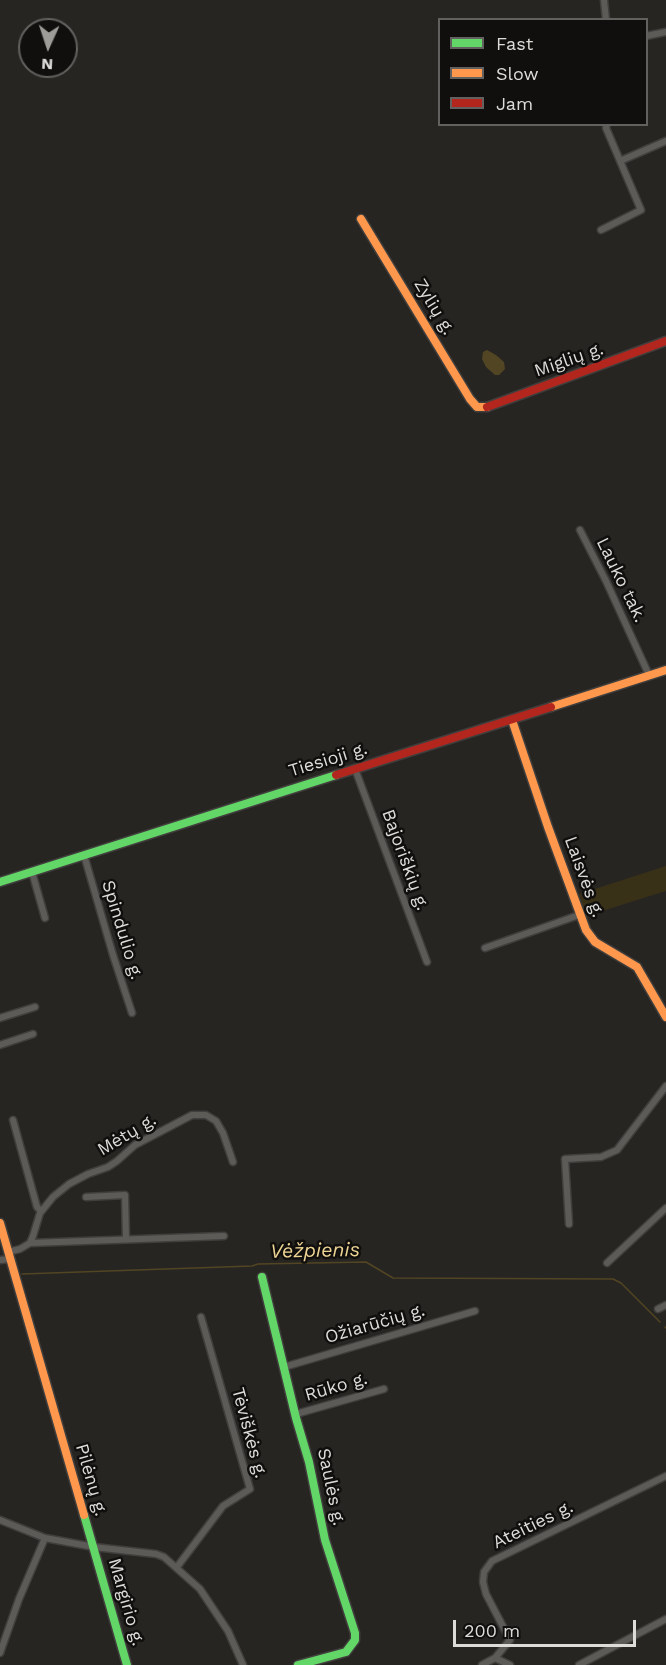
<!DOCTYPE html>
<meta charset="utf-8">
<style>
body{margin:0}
#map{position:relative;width:666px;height:1665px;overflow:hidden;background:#272522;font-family:"Work Sans",sans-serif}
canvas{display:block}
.legend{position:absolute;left:438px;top:18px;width:210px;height:108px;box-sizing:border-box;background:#100f0d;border:2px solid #62615f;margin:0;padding:8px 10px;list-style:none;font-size:18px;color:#dedcd9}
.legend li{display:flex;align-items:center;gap:12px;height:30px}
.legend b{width:30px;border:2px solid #62615f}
.north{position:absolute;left:18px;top:18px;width:60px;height:60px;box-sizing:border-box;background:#100f0d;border:2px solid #62615f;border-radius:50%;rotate:183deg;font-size:16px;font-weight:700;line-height:24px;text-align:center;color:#dedcd9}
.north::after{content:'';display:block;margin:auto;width:21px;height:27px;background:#9e9c99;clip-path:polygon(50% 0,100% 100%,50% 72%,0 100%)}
.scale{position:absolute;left:453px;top:1620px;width:183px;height:27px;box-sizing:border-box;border:3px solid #dedcd9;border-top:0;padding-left:8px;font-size:18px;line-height:21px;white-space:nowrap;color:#dedcd9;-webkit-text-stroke:4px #100f0d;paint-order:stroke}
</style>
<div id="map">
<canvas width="666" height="1665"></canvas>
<ul class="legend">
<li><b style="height:8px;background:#63d668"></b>Fast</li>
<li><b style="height:8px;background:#ff974d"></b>Slow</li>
<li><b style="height:8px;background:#b3261e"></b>Jam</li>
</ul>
<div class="north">N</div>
<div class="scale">200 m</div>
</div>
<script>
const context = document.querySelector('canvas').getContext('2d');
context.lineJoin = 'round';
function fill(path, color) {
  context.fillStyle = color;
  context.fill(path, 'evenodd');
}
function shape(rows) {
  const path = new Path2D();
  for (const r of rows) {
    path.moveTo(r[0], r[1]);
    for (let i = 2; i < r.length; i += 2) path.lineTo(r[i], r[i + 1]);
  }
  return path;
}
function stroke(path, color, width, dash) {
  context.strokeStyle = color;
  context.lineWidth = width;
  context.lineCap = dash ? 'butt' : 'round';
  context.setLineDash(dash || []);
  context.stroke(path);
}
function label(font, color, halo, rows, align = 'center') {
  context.font = font + ' "Work Sans",sans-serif';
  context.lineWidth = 5;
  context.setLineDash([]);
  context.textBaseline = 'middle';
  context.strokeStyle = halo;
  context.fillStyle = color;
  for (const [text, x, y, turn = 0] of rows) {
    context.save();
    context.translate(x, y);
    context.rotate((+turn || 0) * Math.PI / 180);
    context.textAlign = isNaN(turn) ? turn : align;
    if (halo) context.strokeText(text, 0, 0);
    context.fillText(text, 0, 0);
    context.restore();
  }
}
fill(shape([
 [666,866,666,891,586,916,579,894]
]), '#393018');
fill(shape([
 [487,350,496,355,504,362,505,369,499,375,495,375,486,367,482,359,483,352]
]), '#524523');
stroke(shape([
 [22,1274,252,1266,258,1264,366,1262,393,1278,613,1279,621,1283,660,1322],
 [665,1327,666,1328]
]), '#524523', 1.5);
const street = shape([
 [604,0,606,20],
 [646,36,666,32],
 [620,161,666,141],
 [601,230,641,210,606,128,607,124],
 [580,530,606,581,649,675],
 [355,769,427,962],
 [84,855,113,955,132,1013],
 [32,872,45,918],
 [485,948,579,915],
 [0,1018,35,1007],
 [0,1045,33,1034],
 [13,1120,37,1207,41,1211],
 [86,1197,125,1195,126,1239],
 [569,1224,565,1159,601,1157,617,1150,666,1086],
 [30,1243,224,1236],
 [8,1252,20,1249,30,1243,33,1236,40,1213,53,1197,69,1184,88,1174,108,1167,117,1161,135,1145,192,1115,206,1115,216,1121,223,1133,233,1162],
 [0,1260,10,1259],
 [607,1263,666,1208],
 [658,1309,666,1305],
 [284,1367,475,1311],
 [296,1414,384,1389],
 [0,1520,45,1538,94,1547,156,1554,164,1557,200,1589,228,1631,243,1665],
 [177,1567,223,1506,250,1489,201,1317],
 [0,1653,19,1599,45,1538],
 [495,1658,510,1665],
 [482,1665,495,1658,510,1640,486,1594,483,1582,484,1572,492,1561,666,1476],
 [579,1665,666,1619]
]);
const fast = shape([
 [0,882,336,775],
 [262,1277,296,1418,309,1462,325,1540,355,1633,355,1640,346,1652,298,1665],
 [84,1515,127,1665]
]);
const slow = shape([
 [361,219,470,399,477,407,487,407],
 [551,707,666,670],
 [512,720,548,827,586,930,595,942,637,967,666,1017],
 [0,1223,84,1515]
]);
const jam = shape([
 [487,407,666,341],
 [336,775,551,707]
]);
stroke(street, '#413f3d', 9);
stroke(fast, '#413f3d', 11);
stroke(slow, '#413f3d', 11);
stroke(jam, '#413f3d', 11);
stroke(street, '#5c5b58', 6);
stroke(fast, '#63d668', 8);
stroke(slow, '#ff974d', 8);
stroke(jam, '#b3261e', 8);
label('18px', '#dedcd9', '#100f0d', [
 ["Zylių g.",434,307,59],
 ["Miglių g.",569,360,-19],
 ["Lauko tak.",621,580,64],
 ["Tiesioji g.",328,760,-17],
 ["Bajoriškių g.",405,860,70],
 ["Laisvės g.",584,877,70],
 ["Spindulio g.",122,930,73],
 ["Mėtų g.",127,1135,-31],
 ["Ožiarūčių g.",375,1324,-16],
 ["Rūko g.",336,1387,-16],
 ["Tėviškės g.",249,1433,75],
 ["Pilėnų g.",91,1480,74],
 ["Saulės g.",331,1487,78],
 ["Ateities g.",533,1525,-26],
 ["Margirio g.",126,1602,74]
]);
label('italic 20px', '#edd494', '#100f0d', [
 ["Vėžpienis",315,1251,-1]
]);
</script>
